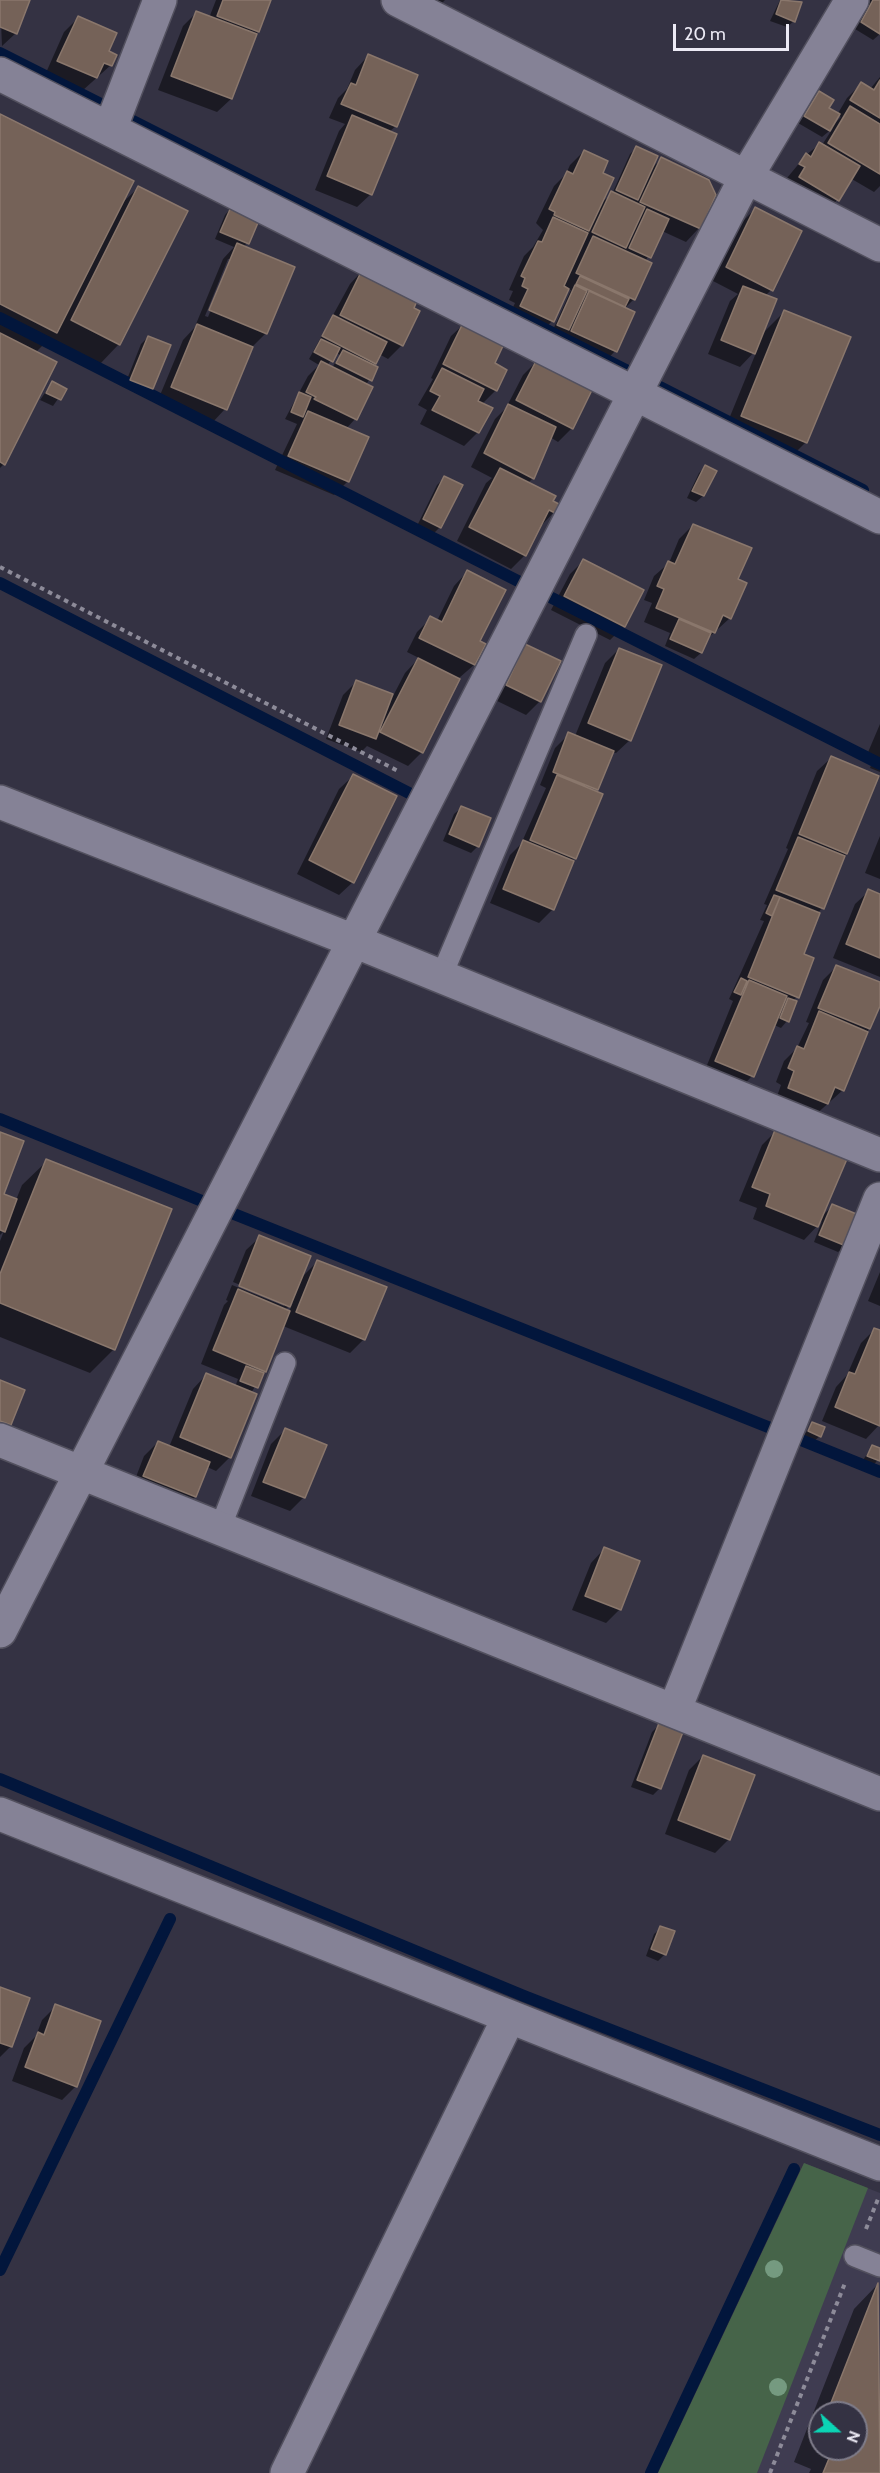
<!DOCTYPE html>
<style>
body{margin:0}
#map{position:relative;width:880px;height:2473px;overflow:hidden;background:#343243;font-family:Cabin,sans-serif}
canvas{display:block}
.north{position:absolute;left:808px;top:2401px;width:60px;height:60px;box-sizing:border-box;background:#343243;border:2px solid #7e7c8a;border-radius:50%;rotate:111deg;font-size:16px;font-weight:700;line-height:24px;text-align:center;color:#eceaf5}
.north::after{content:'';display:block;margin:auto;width:21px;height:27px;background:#0bd5b5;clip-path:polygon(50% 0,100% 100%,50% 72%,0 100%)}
.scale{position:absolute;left:673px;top:24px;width:116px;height:27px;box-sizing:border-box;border:3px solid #eceaf5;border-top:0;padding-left:8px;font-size:18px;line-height:21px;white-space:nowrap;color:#eceaf5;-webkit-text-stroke:4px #343243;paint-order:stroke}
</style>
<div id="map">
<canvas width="880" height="2473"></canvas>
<div class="north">N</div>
<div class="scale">20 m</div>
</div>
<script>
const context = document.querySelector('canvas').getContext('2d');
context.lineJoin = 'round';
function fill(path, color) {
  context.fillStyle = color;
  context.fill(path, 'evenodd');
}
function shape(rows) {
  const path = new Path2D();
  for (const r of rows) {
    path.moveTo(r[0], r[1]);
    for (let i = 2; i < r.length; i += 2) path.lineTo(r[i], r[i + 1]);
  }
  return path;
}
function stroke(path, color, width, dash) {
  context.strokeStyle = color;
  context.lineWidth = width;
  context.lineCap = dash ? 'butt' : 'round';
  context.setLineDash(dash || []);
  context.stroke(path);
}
fill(shape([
 [804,2163,880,2193,880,2473,658,2473],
 [820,2413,856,2413,856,2449,820,2449]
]), '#3f3c51');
fill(shape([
 [804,2163,868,2188,757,2473,658,2473]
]), '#466449');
fill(shape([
 [0,0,30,0,16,33,2,46],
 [216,0,270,0,231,99,217,112,158,90,183,26,196,13,209,18],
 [404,0,445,0,434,11],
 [780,0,800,3,794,21,787,27,770,21],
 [869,0,880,0,880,34,873,40,855,29],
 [78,18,107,52,111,65,82,91,45,75,64,32],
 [368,56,396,126,389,132,371,194,357,207,315,190,339,131,345,124,329,118,338,98,347,89,355,70],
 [880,77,880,186,874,192,850,178,837,200,824,214,786,191,792,181,787,178,806,155,820,144,822,145,833,128,822,137,798,123,819,93,827,109,837,115,847,98,861,84,870,89],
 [838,115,841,117,833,125],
 [0,115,121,204,138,188,119,344,100,364,50,338,36,352,4,464,0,468],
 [637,147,651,169,661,159,715,195,699,228,686,242,662,231,645,262,634,299,624,309,615,351,602,365,559,345,562,337,552,332,571,290,567,289,552,321,539,335,507,320,515,303,509,300,513,291,509,290,524,256,533,247,543,230,536,223,554,186,566,174,570,165,584,151,601,174,601,203,612,194,630,154],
 [231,208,258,219,244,248,266,333,252,347,225,409,212,423,158,400,183,340,198,324,196,324,223,259,234,247,215,239,225,215],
 [228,259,232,259,208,317,205,316],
 [755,209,771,290,765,296,760,336,785,311,806,442,786,462,722,436,758,348,740,367,708,354,730,301,738,294,713,281,741,223],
 [363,270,402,345,388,359,379,354,372,366,376,368,366,385,371,388,355,419,346,429,348,481,334,495,275,470,297,424,285,419,308,376,319,365,309,359,350,284],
 [336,353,340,355,332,368,327,366],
 [465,323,493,364,496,390,482,404,478,432,464,446,420,424,427,410,418,405,433,379,431,378,451,336],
 [148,337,152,388,145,395,124,387,141,344],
 [537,361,572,428,558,442,550,437,533,478,527,484,551,502,554,512,541,526,525,555,511,569,457,541,486,483,492,478,471,467,495,419,506,408,523,375],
 [52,383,65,389,53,406,40,400],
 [705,467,715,471,703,496,696,502,687,498,699,473],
 [444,478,461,486,440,527,433,534,417,526,437,485],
 [693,525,730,618,707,639,701,653,694,659,665,646,670,633,644,622,652,603,644,600,654,576,669,563,679,539],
 [583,561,624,626,610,640,551,610,570,574],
 [467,572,478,642,484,645,474,665,459,678,422,752,408,766,367,746,361,752,326,739,343,695,356,682,393,696,405,673,419,658,407,652,417,632,431,618,437,621,454,586],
 [525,646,540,701,526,715,493,699,511,660],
 [619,649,630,740,616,753,612,752,594,792,574,858,553,909,539,923,490,903,510,855,521,844,546,788,540,785,555,748,569,734,575,736,605,663],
 [880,724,880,772,870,768,873,760,866,757],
 [831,758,846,853,822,908,817,914,802,955,797,997,793,1001,787,1021,781,1028,774,1025,752,1076,739,1090,703,1075,733,1001,729,999,764,921,760,920,767,905,764,904,788,849,786,848,817,771],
 [353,776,353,882,339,895,297,874,339,789],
 [461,808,478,846,471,853,443,841,454,814],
 [880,836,880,879,865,873],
 [869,891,880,895,880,977,833,958,855,904],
 [837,966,880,984,880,1002,843,1090,813,1117,775,1102,781,1085,776,1082,784,1061,797,1048,809,1023,806,1022,823,980],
 [776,1131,821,1217,832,1206,845,1246,838,1252,814,1242,822,1221,804,1240,753,1219,757,1208,739,1201,762,1145],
 [0,1134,2,1195,16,1200,22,1185,47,1161,114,1349,90,1373,0,1337,0,1241,4,1231,0,1235],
 [260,1237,300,1279,318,1261,364,1339,350,1353,283,1326,265,1371,251,1393,230,1457,216,1471,207,1467,195,1497,181,1510,131,1490,144,1456,158,1442,169,1447,193,1389,206,1375,235,1387,238,1379,201,1364,224,1305,228,1301,226,1300,232,1285,284,1306,284,1303,233,1282,246,1250],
 [293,1302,289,1312,285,1310],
 [880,1272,880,1306,868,1301],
 [874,1330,880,1332,880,1424,866,1439,822,1421,836,1387,847,1375,861,1343],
 [0,1381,10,1424,0,1434],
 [812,1424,820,1436,813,1442,802,1438],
 [285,1430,304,1497,290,1511,251,1496,271,1444],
 [872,1447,880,1450,880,1457,872,1467,861,1463],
 [604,1549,620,1609,606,1623,572,1610,591,1563],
 [659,1725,660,1788,653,1795,631,1787,652,1732],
 [703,1756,729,1839,715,1853,665,1834,689,1770],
 [661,1928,665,1954,658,1961,646,1956,654,1934],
 [0,1988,11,2046,0,2057],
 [56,2006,76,2086,62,2100,12,2081,24,2048,36,2036,42,2020],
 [878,2284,880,2473,809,2473,811,2469,794,2462,854,2309],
 [820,2413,856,2413,856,2449,820,2449]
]), '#0007');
stroke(shape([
 [0,53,99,103],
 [129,119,628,371],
 [0,318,518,581],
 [660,387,863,490],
 [0,583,409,793],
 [552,598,880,764],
 [0,1119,202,1201],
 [234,1214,773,1429],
 [796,1438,880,1472],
 [0,1779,524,1996,880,2135],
 [0,2270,170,1919],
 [651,2473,794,2169]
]), '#02163c', 12);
const building = shape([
 [0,0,30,0,17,34,0,27,0,0],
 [223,0,271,0,259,32,217,16,223,0],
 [781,0,802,2,795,22,776,14,781,0],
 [873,0,880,0,880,34,861,22,873,0],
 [196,11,257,34,232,99,171,76,196,11],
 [78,16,117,33,109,51,117,55,112,66,104,63,97,78,57,61,78,16],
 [368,54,418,75,397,127,341,104,351,83,356,85,368,54],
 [880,80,880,118,850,100,861,82,874,90,880,80],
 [819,91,834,100,829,108,840,114,830,131,804,116,819,91],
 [850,106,880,124,880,174,828,143,850,106],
 [0,114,134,181,57,333,0,304,0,114],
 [352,115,397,134,372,195,327,176,352,115],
 [819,142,860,166,839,201,799,177,805,167,799,164,806,153,811,157,819,142],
 [636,146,658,156,638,200,616,190,636,146],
 [584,150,608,161,603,173,614,178,589,231,554,215,555,212,549,209,567,171,573,174,584,150],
 [661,157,709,180,716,195,701,229,640,202,661,157],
 [138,186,188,211,120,345,71,320,138,186],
 [611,191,645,207,626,248,592,232,611,191],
 [231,207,260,218,249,244,220,232,231,207],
 [755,207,802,231,773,291,726,267,755,207],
 [647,209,669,219,651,258,629,248,647,209],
 [553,217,588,233,564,286,569,289,554,322,520,306,528,289,522,286,525,278,521,276,538,241,542,242,553,217],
 [593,236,652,263,635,300,576,273,593,236],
 [237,243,295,267,267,334,209,310,237,243],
 [363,268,419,296,414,308,420,311,403,346,340,315,363,268],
 [580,276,629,299,625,307,576,284,580,276],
 [575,285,587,291,569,330,557,325,575,285],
 [743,286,777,299,755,354,721,340,743,286],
 [589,291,635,312,617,352,571,331,589,291],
 [784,310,851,337,807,443,741,416,784,310],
 [333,315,387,342,376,364,322,336,333,315],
 [464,321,489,333,487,338,503,346,495,363,507,370,497,391,443,364,464,321],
 [197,324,253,347,227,410,171,387,197,324],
 [0,333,57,362,5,465,0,462,0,333],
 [148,336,171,345,153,389,130,380,148,336],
 [321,339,340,348,333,362,314,352,321,339],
 [343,350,378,367,372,381,336,363,343,350],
 [537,359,593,388,573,429,516,400,537,359],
 [321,361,373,387,357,420,314,399,316,397,306,392,321,361],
 [442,368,484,389,478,401,493,408,479,433,432,410,440,396,430,391,442,368],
 [52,381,67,389,61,400,46,393,52,381],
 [299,392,311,397,303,417,291,412,299,392],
 [508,404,556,427,534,479,484,453,508,404],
 [308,411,369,437,349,482,288,456,308,411],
 [705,465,717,471,704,496,692,491,705,465],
 [500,468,556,496,553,501,559,504,555,513,549,510,526,556,469,527,500,468],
 [444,476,463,485,441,528,423,519,444,476],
 [693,524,752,548,738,579,747,583,731,619,723,615,715,633,656,608,664,589,657,586,668,561,675,564,693,524],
 [583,559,644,590,625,627,564,596,583,559],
 [467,570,506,590,480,641,486,644,475,665,419,638,430,616,442,622,467,570],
 [679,619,711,633,702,653,670,639,679,619],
 [525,644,561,661,541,702,506,685,525,644],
 [619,648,662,665,631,741,588,723,619,648],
 [418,658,460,679,423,753,380,732,418,658],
 [356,680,393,694,376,739,339,725,356,680],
 [568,732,614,751,598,790,553,772,568,732],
 [831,756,879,776,847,854,799,834,831,756],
 [353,774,397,796,354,883,309,860,353,774],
 [557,775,603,794,576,859,530,840,557,775],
 [461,806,491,818,479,847,449,834,461,806],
 [798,837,845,856,824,909,776,890,798,837],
 [523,840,574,861,554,910,503,889,523,840],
 [868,889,880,894,880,958,846,944,868,889],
 [774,895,780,897,772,916,766,913,774,895],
 [780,897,820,913,804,954,814,958,799,998,748,977,780,897],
 [836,965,880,982,880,1006,870,1029,818,1008,836,965],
 [741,978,747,981,741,995,734,992,741,978],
 [749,980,787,996,754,1077,715,1061,749,980],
 [788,998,797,1001,789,1022,780,1018,788,998],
 [819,1011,868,1032,844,1091,835,1087,828,1104,788,1088,794,1071,788,1068,797,1046,804,1049,819,1011],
 [775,1130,847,1159,818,1227,766,1206,770,1194,752,1187,775,1130],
 [0,1132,24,1141,4,1194,17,1199,5,1232,0,1230,0,1132],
 [46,1159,172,1209,115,1350,0,1303,0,1274,46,1159],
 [832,1204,859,1215,846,1246,819,1235,832,1204],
 [259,1235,311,1256,290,1307,239,1286,259,1235],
 [317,1260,387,1287,365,1340,296,1312,317,1260],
 [238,1289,290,1311,266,1372,213,1350,238,1289],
 [874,1328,880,1330,880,1426,835,1407,849,1372,855,1374,874,1328],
 [246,1366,264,1373,258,1388,240,1381,246,1366],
 [206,1373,257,1394,231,1458,180,1437,206,1373],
 [0,1380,25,1390,11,1425,0,1421,0,1380],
 [812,1422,825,1427,821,1437,808,1431,812,1422],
 [285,1428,327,1445,305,1498,263,1482,285,1428],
 [158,1441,210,1462,196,1497,143,1476,158,1441],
 [872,1445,880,1448,880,1461,867,1456,872,1445],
 [604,1547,640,1561,621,1610,585,1596,604,1547],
 [659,1723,683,1732,661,1789,637,1780,659,1723],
 [703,1755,755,1775,730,1840,678,1820,703,1755],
 [660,1926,675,1931,666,1955,651,1949,660,1926],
 [0,1987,30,1998,12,2047,0,2043,0,1987],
 [55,2004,101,2021,77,2087,25,2067,38,2032,44,2035,55,2004],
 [878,2283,880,2473,823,2473,833,2449,856,2449,856,2413,827,2413,878,2283]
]);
fill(building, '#756258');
stroke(building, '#8a776c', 1.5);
const service = shape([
 [441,977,586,635],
 [220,1528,285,1363],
 [855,2256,880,2266]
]);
const minor = shape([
 [398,0,880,245],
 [0,74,880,517],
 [110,129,160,0],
 [0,802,354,941,880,1155],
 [0,1440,880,1794],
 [0,1631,746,177,852,0],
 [674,1711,880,1199],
 [0,1814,880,2164],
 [287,2473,509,2017]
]);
stroke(service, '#52505e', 24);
stroke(minor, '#52505e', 36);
stroke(shape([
 [0,567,400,772],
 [866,2229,878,2199],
 [770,2473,845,2283]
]), '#8d8b99', 4, [4.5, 4.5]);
stroke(service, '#858296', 21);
stroke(minor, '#858296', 33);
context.fillStyle = '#759a80';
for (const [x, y] of [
 [774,2269],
 [778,2387]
]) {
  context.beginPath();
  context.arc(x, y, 9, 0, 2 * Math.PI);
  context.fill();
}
</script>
